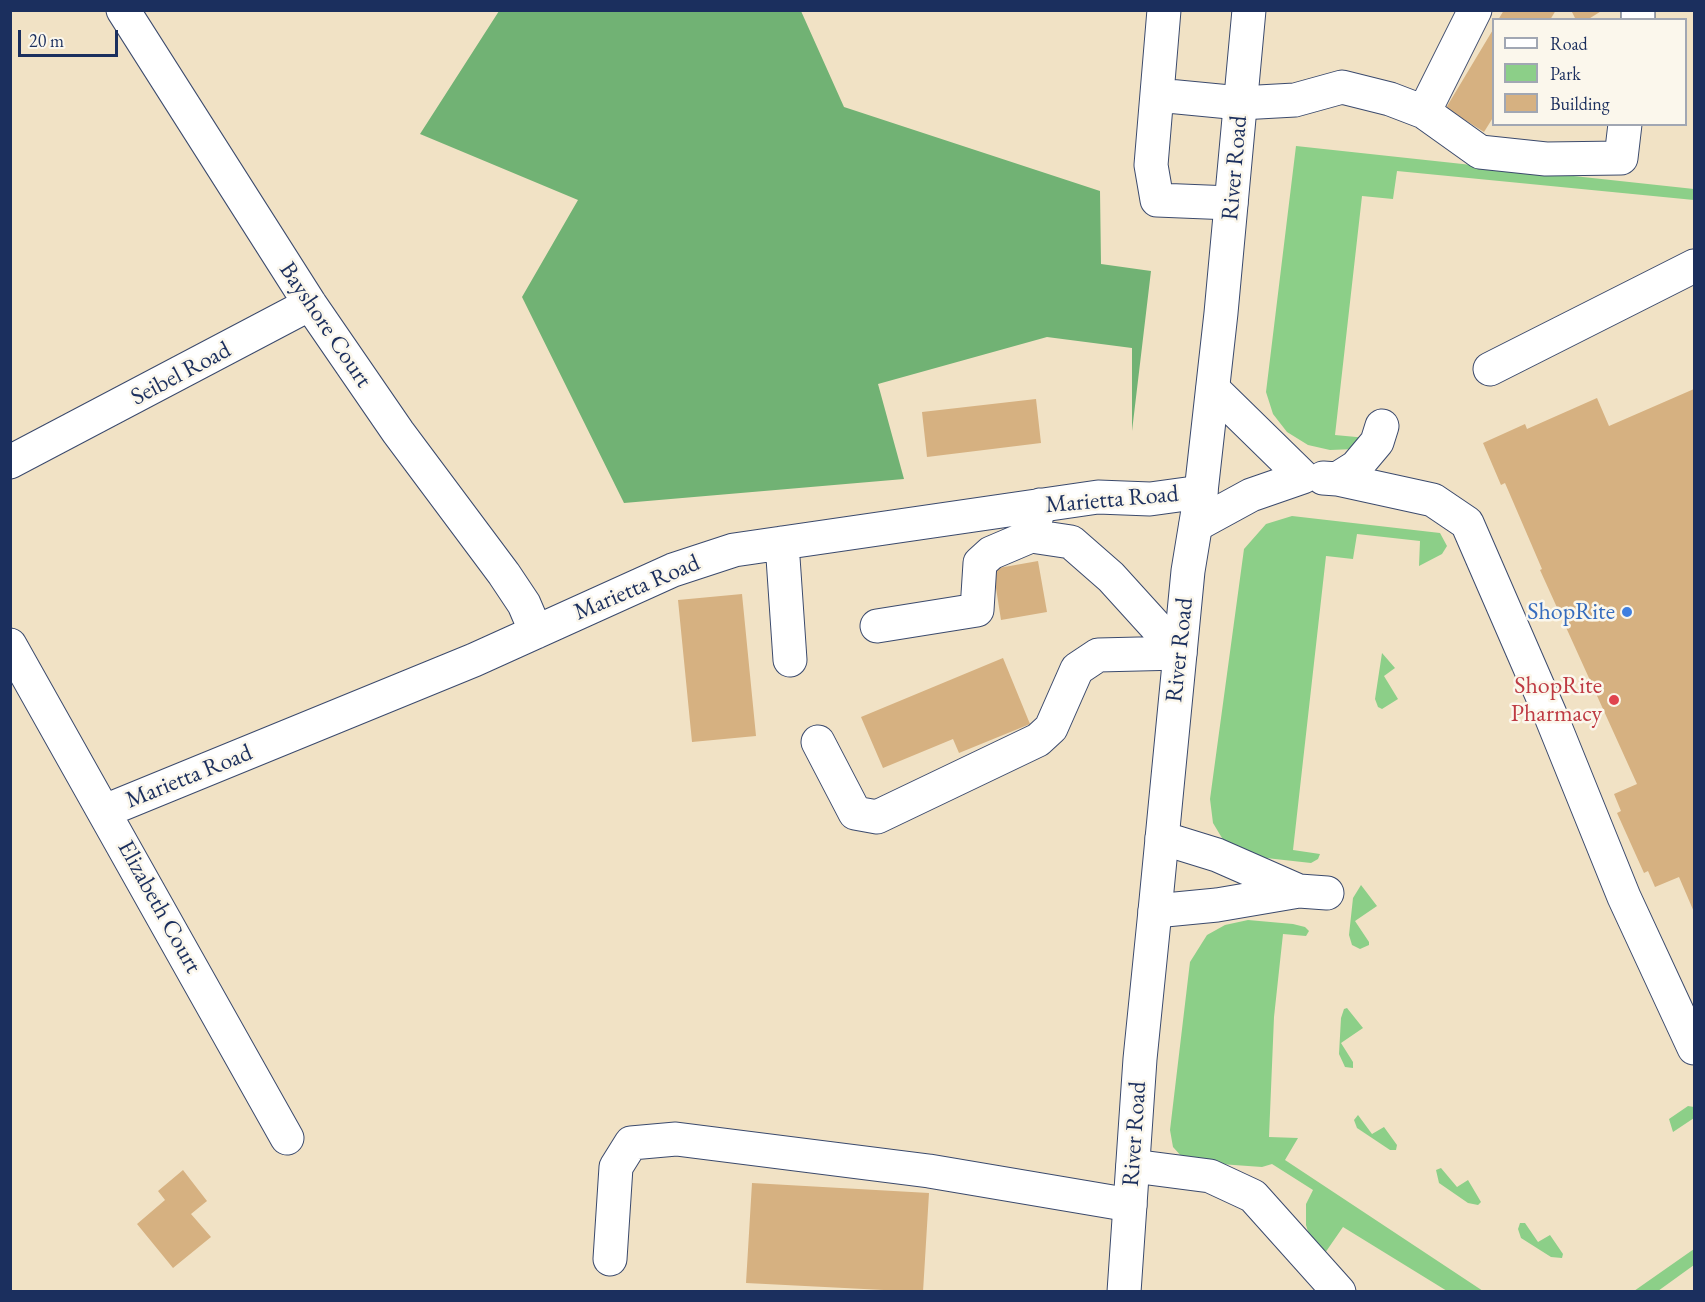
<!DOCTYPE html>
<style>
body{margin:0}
#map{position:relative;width:1705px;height:1302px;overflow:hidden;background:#f1e2c5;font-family:"EB Garamond",serif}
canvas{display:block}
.frame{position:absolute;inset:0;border:12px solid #1b2f5e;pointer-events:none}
.legend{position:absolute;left:1492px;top:18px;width:195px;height:108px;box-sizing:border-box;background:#fbf7ec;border:2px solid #a1a7b3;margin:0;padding:8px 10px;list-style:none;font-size:18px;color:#1b2f5e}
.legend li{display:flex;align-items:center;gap:12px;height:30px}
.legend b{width:30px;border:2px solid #a1a7b3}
.scale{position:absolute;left:18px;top:30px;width:100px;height:27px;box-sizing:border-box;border:3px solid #1b2f5e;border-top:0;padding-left:8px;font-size:18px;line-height:21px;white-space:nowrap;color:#1b2f5e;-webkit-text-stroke:4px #fbf7ec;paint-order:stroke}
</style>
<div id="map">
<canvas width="1705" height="1302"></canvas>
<div class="frame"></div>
<ul class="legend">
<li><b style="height:8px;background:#fff"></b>Road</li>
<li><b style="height:16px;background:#8ccf88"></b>Park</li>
<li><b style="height:16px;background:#d6b181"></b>Building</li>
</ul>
<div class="scale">20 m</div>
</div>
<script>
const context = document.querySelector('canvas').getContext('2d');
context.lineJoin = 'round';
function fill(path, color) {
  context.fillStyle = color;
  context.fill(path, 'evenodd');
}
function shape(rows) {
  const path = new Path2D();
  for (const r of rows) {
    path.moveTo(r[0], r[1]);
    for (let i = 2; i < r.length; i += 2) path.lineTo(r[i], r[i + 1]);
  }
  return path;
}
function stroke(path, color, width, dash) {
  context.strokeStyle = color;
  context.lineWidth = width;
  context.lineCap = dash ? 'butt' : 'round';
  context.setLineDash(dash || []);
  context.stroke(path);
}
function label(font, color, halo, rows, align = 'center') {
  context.font = font + ' "EB Garamond",serif';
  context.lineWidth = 5;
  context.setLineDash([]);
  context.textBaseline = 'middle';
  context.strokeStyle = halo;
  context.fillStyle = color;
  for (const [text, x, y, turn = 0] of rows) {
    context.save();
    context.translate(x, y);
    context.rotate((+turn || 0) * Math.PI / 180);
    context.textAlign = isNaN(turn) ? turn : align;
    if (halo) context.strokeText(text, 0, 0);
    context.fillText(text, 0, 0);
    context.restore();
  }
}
fill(shape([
 [1296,146,1694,189,1694,200,1397,171,1393,199,1362,196,1335,435,1367,438,1355,449,1330,450,1308,445,1287,432,1273,414,1266,392],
 [1292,516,1440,533,1447,546,1442,554,1419,566,1420,541,1357,534,1353,559,1326,556,1293,850,1320,854,1318,859,1311,863,1248,856,1225,843,1213,823,1210,799,1244,549,1266,524],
 [1382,653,1395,668,1384,676,1398,699,1382,709,1378,707,1375,699],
 [1361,885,1377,906,1355,921,1369,942,1369,945,1360,949,1352,945,1349,935,1353,898],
 [1248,920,1293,924,1305,927,1309,931,1306,936,1283,934,1274,1017,1269,1137,1298,1138,1285,1160,1483,1291,1447,1291,1343,1227,1325,1253,1309,1235,1306,1225,1306,1204,1313,1190,1272,1164,1262,1167,1192,1162,1183,1158,1173,1147,1170,1130,1190,962,1207,935,1225,925],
 [1347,1008,1363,1028,1341,1043,1353,1062,1353,1068,1345,1067,1339,1054,1341,1018,1344,1009],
 [1688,1106,1694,1107,1694,1118,1673,1132,1669,1119],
 [1358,1115,1372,1134,1384,1127,1397,1145,1396,1150,1390,1150,1357,1128,1354,1120],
 [1441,1168,1457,1187,1468,1180,1481,1202,1478,1205,1468,1203,1439,1183,1436,1170],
 [1520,1223,1525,1223,1538,1242,1550,1235,1563,1254,1562,1258,1551,1257,1521,1238,1518,1229],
 [1694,1249,1694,1265,1658,1291,1634,1291]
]), '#8ccf88');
fill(shape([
 [499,11,801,11,844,107,1100,191,1101,264,1151,271,1132,431,1132,348,1047,337,878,384,904,479,624,503,522,297,578,200,420,134]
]), '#71b274');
fill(shape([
 [1504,10,1556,10,1550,20,1498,20],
 [1571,10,1603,10,1587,20,1576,20],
 [1494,28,1494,116,1484,132,1446,108],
 [1694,389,1694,912,1679,877,1655,887,1648,871,1644,873,1617,813,1621,811,1614,794,1637,784,1540,570,1542,569,1505,483,1501,485,1483,443,1525,424,1527,429,1597,398,1609,426],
 [1036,399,1041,443,927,457,922,412],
 [1038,561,1047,612,1001,620,993,569],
 [742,594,756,736,692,742,678,600],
 [1003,658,1030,724,959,753,953,739,883,768,861,717],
 [183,1170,207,1201,191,1214,211,1237,173,1268,137,1224,165,1200,158,1191],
 [752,1183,929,1193,923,1292,746,1283]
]), '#d6b181');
const minor = shape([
 [123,10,310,304,398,432,504,574,524,604,536,632],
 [1164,10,1151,165,1157,200,1231,203],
 [1638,20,1638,10],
 [1157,95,1240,103,1295,100,1342,87,1390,99,1424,112,1480,152,1546,159,1621,158,1625,124],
 [1424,112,1475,10],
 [1490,369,1694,266],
 [10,462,310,304],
 [1323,478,1337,479,1356,467,1377,442,1382,426],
 [1337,479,1433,500,1467,523,1550,714,1624,897,1694,1048],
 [1196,525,1251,495,1303,477,1213,389],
 [1031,536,1071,542,1111,577,1180,653],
 [782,543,790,660],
 [877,626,977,610,980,563,991,553,1031,536,1040,505],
 [10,645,287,1138],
 [818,742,855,813,877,817,1038,740,1051,728,1077,669,1098,655,1180,653],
 [105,811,474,660,673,570,734,550,1098,497,1150,499,1201,492],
 [1299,891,1327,893],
 [1155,911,1217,905,1299,891,1217,855,1162,838],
 [1133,1166,1210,1176,1253,1196,1339,1292],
 [610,1259,616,1167,631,1143,676,1139,929,1171,1130,1205]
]);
const highway = shape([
 [1124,1292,1140,1059,1155,911,1188,571,1201,492,1221,313,1249,10]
]);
stroke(minor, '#3b4a6d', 35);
stroke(highway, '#3b4a6d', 35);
stroke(minor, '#fff', 33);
stroke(highway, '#fff', 33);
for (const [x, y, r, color] of [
 [1627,612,6,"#3f7fe0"],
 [1614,700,6,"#e0444e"]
]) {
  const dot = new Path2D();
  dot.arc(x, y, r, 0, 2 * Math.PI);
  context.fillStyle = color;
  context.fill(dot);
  stroke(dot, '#fbf7ec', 2);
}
label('24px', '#1b2f5e', '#fbf7ec', [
 ["River Road",1235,168,-85],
 ["Bayshore Court",325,325,56],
 ["Seibel Road",181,374,-28],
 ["Marietta Road",1112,500,-5],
 ["Marietta Road",637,588,-23],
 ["River Road",1180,650,-84],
 ["Marietta Road",189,777,-22],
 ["Elizabeth Court",159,907,61],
 ["River Road",1135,1134,-86]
]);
label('24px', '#366cbe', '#fbf7ec', [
 ["ShopRite",1615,612]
], 'right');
label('24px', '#be3a42', '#fbf7ec', [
 ["ShopRite",1602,686],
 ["Pharmacy",1602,714]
], 'right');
</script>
